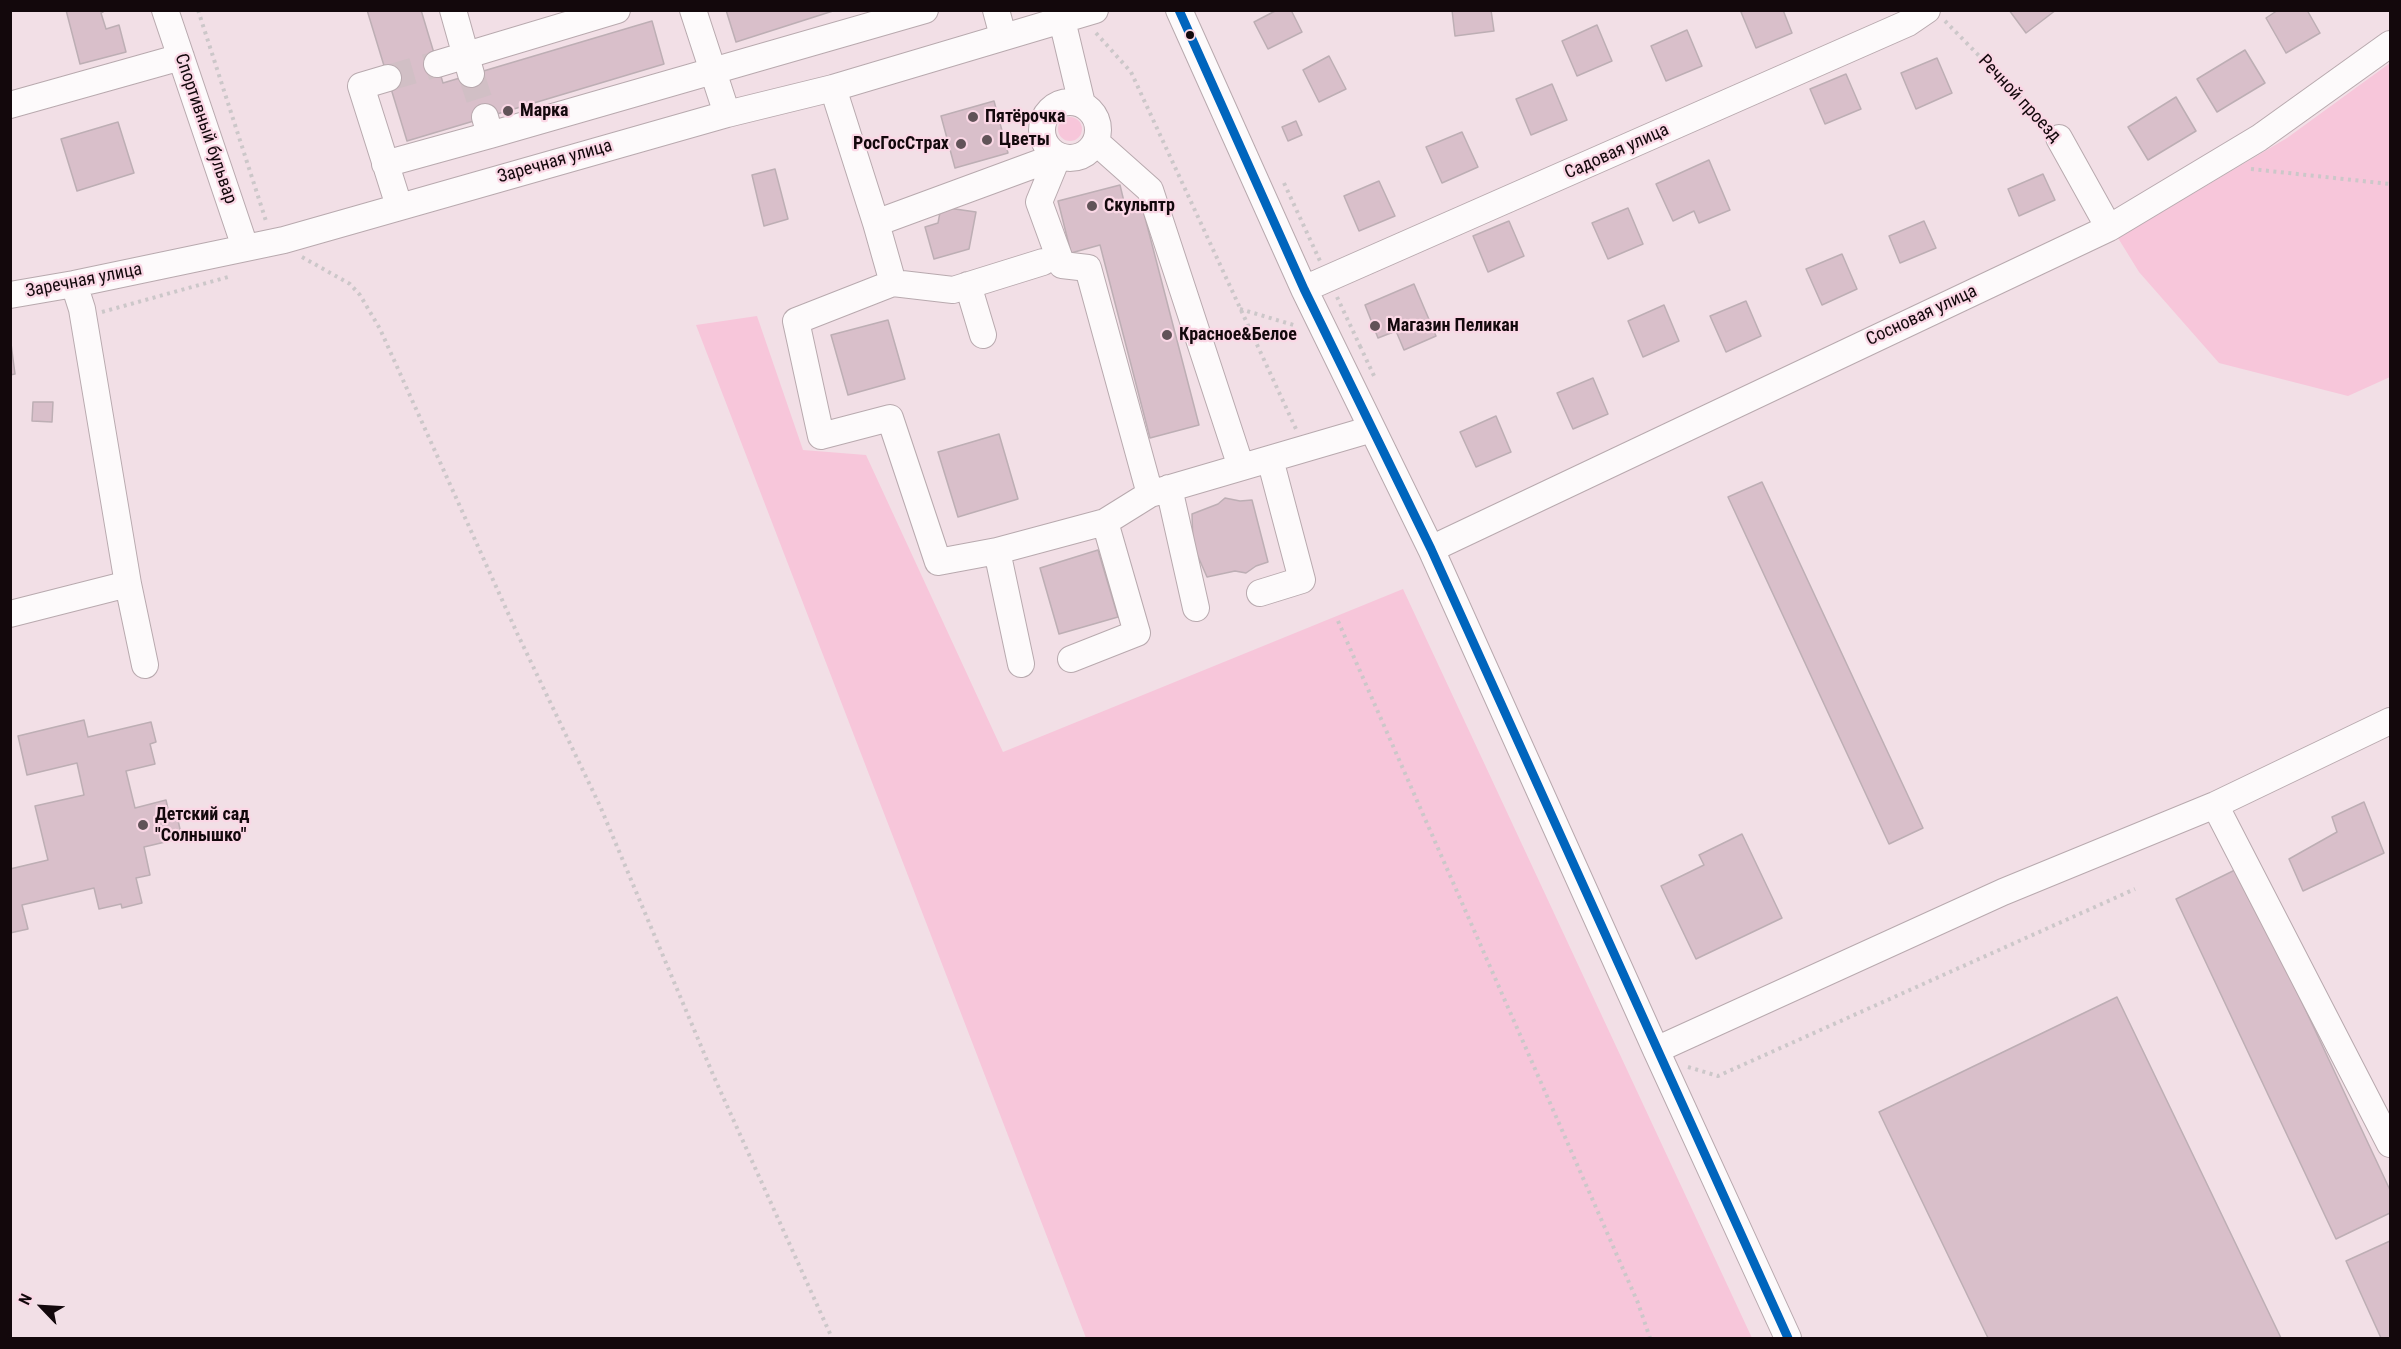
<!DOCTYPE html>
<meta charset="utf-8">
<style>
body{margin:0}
#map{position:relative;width:2401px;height:1349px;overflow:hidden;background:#f2dfe6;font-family:"Roboto Condensed",sans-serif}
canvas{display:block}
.frame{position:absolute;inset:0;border:12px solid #13080c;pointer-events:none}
.north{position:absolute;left:12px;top:1277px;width:60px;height:60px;-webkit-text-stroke:4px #fad7e5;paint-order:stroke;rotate:295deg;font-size:16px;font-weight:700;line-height:24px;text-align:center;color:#13080c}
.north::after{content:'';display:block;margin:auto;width:21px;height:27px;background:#13080c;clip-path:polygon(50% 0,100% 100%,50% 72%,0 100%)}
</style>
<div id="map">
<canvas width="2401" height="1349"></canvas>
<div class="frame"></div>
<div class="north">N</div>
</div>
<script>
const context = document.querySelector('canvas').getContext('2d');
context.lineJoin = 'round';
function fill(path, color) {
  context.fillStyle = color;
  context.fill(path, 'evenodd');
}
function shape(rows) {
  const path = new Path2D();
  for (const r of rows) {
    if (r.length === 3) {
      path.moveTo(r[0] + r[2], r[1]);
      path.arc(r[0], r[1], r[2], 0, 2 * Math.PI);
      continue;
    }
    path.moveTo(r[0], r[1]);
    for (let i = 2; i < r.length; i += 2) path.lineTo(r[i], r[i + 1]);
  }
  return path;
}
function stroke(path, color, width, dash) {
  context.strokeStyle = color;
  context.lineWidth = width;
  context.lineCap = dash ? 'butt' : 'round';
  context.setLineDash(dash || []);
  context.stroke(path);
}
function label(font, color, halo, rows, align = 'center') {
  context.font = font + ' "Roboto Condensed",sans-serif';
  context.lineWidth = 4.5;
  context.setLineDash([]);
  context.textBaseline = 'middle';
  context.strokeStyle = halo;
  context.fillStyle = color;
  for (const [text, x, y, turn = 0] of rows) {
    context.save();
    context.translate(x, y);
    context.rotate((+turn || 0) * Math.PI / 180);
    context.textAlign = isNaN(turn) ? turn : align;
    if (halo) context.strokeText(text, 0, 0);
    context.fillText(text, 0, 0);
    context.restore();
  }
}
fill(shape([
 [2390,63,2390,377,2348,396,2219,363,2139,272,2118,238,2287,138],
 [1070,129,12],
 [757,316,803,450,866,455,1003,752,1403,589,1752,1338,1086,1338,696,325]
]), '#f7c6da');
const building = shape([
 [66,10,106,10,101,13,106,29,119,25,126,52,80,64,66,10],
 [367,10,421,10,443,83,652,21,664,64,407,141,367,10],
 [726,10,836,10,736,42,726,10],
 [1277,10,1291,10,1302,32,1268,49,1254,22,1277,10],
 [1452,10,1491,10,1494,31,1455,36,1452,10],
 [1746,10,1783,10,1792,33,1756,48,1741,12,1746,10],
 [2009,10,2056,10,2026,33,2009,10],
 [2278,10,2307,10,2320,33,2286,53,2266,18,2278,10],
 [1597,25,1612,61,1577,76,1562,41,1597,25],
 [1687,30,1702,66,1666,81,1651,46,1687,30],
 [2245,50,2265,83,2217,112,2197,79,2245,50],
 [1329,56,1346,89,1319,102,1303,70,1329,56],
 [1937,58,1952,93,1916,109,1901,73,1937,58],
 [1846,74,1861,109,1825,124,1810,89,1846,74],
 [1552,84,1567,120,1531,135,1516,99,1552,84],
 [2176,97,2196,131,2148,160,2128,127,2176,97],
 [994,101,1008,153,955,168,941,116,994,101],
 [1296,121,1302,135,1288,141,1282,127,1296,121],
 [118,122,134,173,77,191,61,139,118,122],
 [1462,132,1478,167,1442,183,1426,147,1462,132],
 [1709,160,1730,210,1699,223,1694,211,1673,221,1656,184,1709,160],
 [775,169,788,219,764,226,752,175,775,169],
 [2043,174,2055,200,2019,216,2008,189,2043,174],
 [1379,181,1395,216,1359,231,1344,196,1379,181],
 [1120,185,1126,210,1142,206,1199,425,1150,438,1100,245,1071,253,1058,201,1120,185],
 [941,207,976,212,969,249,934,259,925,227,938,223,941,207],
 [1628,208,1643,244,1608,259,1592,223,1628,208],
 [1509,221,1524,256,1488,272,1473,236,1509,221],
 [1924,221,1936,248,1900,263,1889,236,1924,221],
 [1842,254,1857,289,1822,305,1806,269,1842,254],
 [1414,284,1436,336,1404,350,1396,331,1378,338,1365,305,1414,284],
 [1746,301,1761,336,1726,352,1710,316,1746,301],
 [1664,305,1679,341,1643,357,1628,321,1664,305],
 [888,320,905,379,848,395,831,335,888,320],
 [10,336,15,374,10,375,10,336],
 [1593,378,1608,414,1573,429,1557,393,1593,378],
 [33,402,53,402,52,422,32,421,33,402],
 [1496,416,1511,452,1476,467,1460,432,1496,416],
 [999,434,1018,499,958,517,938,452,999,434],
 [1762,482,1923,828,1889,844,1728,497,1762,482],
 [1225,498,1240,501,1252,500,1268,562,1256,566,1246,573,1235,571,1207,577,1193,545,1192,514,1218,504,1225,498],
 [1098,550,1118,617,1059,634,1040,568,1098,550],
 [84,720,88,737,151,722,156,742,150,744,155,764,126,771,135,808,166,800,170,818,177,816,182,838,144,847,150,875,136,878,142,903,122,908,121,904,99,909,94,888,22,905,28,929,10,933,10,869,48,860,35,806,84,795,77,763,27,775,18,736,84,720],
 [2364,802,2384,853,2303,891,2289,859,2337,832,2332,817,2364,802],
 [1742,834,1782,918,1696,959,1661,886,1704,865,1699,855,1742,834],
 [2239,868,2390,1190,2390,1213,2336,1239,2176,899,2239,868],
 [2117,997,2281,1338,1988,1338,1879,1112,2117,997],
 [2390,1241,2390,1338,2381,1338,2346,1261,2390,1241]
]);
fill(building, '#d9bfca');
stroke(building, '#bdaeb4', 1.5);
stroke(shape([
 [471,74,485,117],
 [388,78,437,64]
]), '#d1bfc5', 26, [26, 13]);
const minor = shape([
 [165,10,245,247],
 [453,10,471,74],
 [693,10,727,114],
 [996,10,1003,36],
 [1179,10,1304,289,1431,549,1656,1050,1788,1338],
 [1062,20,1082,104],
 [437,64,617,10],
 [388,78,361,86,399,206],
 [833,88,876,223,1058,156],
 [1070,130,28],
 [10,105,181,57],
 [490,135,925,10],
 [2059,138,2109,228],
 [1096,142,1150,190,1241,467],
 [1058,156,1039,202,1062,265,1088,268,1150,494],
 [385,164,490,135,485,117],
 [876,223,893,283,796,321,821,436,890,418,938,562,997,551],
 [893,283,953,290,1043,262],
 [968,285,983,335],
 [1304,289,1908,23,1927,10],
 [10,295,74,284,284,240,727,114,833,88,1095,10],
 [1169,488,1196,608],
 [1431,549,2109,228,2259,138,2390,44],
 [128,584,145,665],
 [1260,593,1302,580,1270,459],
 [10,614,128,584,82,309,74,284],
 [1071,659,1137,633,1105,522],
 [1021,664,997,551,1105,522,1150,494,1372,429],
 [2215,805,2390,1144],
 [1656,1050,2003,892,2215,805,2390,721]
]);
stroke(minor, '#b8a9ae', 28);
stroke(shape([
 [198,10,266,221],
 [1945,21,2044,122],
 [1096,33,1131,72,1296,429],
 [2251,169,2390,184],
 [1284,183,1320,261],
 [302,257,350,284,360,295,380,329,517,633,600,806,714,1077,832,1338],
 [1337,297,1360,346,1359,345],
 [1240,309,1297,326],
 [102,312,228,277],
 [1360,346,1375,378],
 [1338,621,1638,1303,1650,1338],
 [1688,1067,1718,1076,2135,889]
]), '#ccc7c9', 4, [3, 4.5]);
stroke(minor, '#fdfafb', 26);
stroke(shape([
 [1179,10,1304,289,1431,549,1788,1338]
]), '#0065bd', 9);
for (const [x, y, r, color] of [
 [1190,35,5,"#13080c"],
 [508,111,6,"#615358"],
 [973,117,6,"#615358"],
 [987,140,6,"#615358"],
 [961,144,6,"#615358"],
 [1092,206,6,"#615358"],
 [1375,326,6,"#615358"],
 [1167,335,6,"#615358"],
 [143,825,6,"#615358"]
]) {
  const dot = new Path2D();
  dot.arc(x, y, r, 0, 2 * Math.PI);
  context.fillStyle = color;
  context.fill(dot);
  stroke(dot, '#fad7e5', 2);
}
label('18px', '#13080c', '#fad7e5', [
 ["Речной проезд",2019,99,47],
 ["Спортивный бульвар",205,129,71],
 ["Садовая улица",1617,152,-24],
 ["Заречная улица",555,162,-16],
 ["Заречная улица",84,281,-11],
 ["Сосновая улица",1922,316,-25]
]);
label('bold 18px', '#13080c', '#fad7e5', [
 ["Марка",520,111],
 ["Пятёрочка",985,117],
 ["Цветы",999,140],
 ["РосГосСтрах",949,144,"right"],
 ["Скульптр",1104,206],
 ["Магазин Пеликан",1387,326],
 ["Красное&Белое",1179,335],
 ["Детский сад",155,815],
 ["\"Солнышко\"",155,836]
], 'left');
</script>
